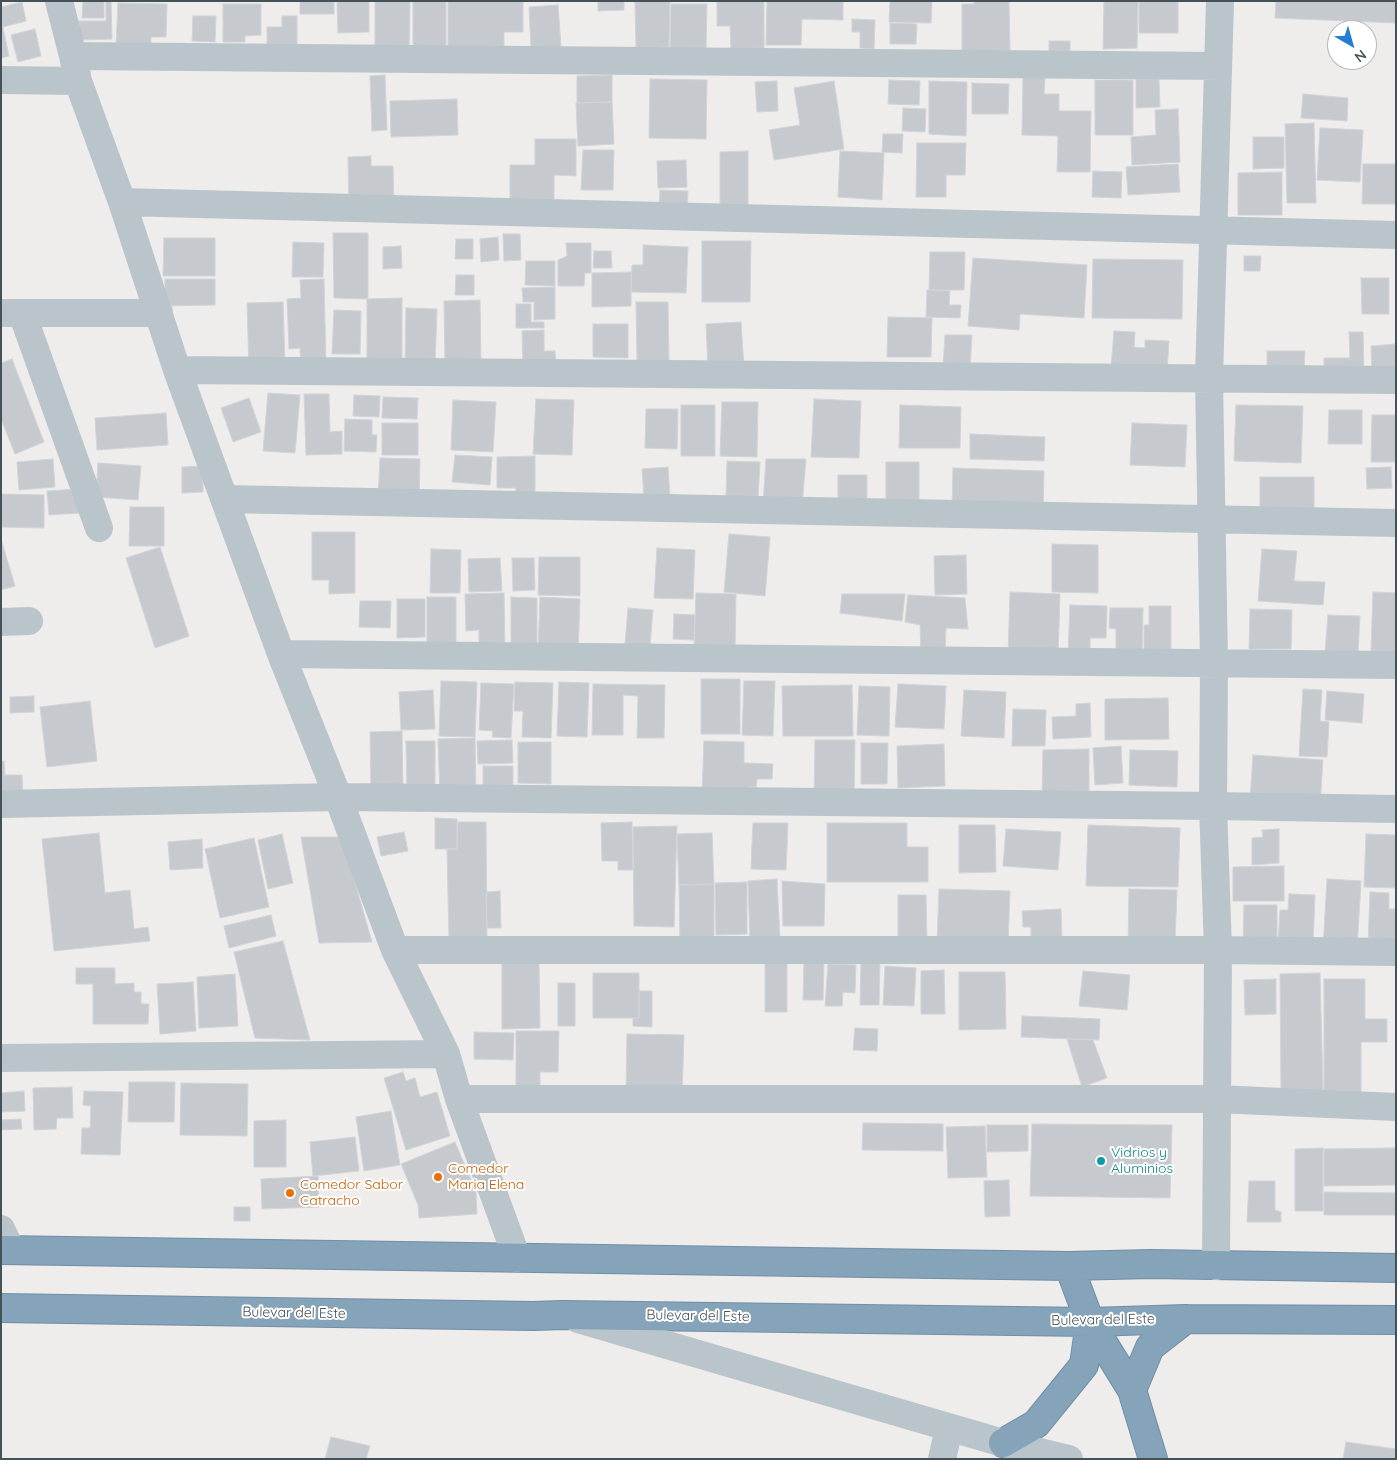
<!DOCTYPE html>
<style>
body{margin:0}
#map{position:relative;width:1397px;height:1460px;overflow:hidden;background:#efecec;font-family:Quicksand,sans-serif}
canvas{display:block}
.frame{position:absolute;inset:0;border:2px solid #455158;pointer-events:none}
.north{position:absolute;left:1327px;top:20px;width:50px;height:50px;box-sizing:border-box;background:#fff;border:1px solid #b5b9bc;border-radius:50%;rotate:142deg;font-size:14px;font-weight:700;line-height:20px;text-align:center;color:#455158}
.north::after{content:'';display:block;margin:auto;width:18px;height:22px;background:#217ed4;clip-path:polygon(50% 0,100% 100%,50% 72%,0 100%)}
</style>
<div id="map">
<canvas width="1397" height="1460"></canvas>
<div class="frame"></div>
<div class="north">N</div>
</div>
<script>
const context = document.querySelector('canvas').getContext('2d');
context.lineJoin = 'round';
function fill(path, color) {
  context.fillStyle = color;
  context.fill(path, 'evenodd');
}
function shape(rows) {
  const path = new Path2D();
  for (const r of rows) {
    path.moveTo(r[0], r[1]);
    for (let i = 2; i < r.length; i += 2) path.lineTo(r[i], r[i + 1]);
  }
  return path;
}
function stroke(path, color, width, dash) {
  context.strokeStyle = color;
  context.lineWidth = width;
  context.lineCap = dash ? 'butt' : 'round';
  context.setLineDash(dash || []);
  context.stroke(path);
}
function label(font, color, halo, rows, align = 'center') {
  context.font = font + ' Quicksand,sans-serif';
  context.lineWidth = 4;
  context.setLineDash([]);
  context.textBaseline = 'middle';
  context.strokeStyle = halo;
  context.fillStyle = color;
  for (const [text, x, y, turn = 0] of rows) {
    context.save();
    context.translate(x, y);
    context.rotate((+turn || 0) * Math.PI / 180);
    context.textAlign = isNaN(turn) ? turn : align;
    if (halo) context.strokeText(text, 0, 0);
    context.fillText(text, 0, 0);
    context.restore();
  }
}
const building = shape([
 [83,1,104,1,104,18,82,18,83,1],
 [111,1,112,39,80,40,79,21,106,21,106,2,111,1],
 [300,1,334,1,334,14,300,14,300,1],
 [337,1,369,1,369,32,338,33,337,1],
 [375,1,410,1,409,52,375,51,375,1],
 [413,1,446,1,446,49,413,49,413,1],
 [448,1,523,1,523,32,504,32,504,48,448,48,448,1],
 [598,1,624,1,624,10,598,11,598,1],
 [635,1,670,1,669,47,636,48,635,1],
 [717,1,764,1,764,48,731,49,730,26,717,26,717,1],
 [767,1,843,1,843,20,802,19,801,45,766,45,767,1],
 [890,1,932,1,931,23,889,22,890,1],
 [974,1,1009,1,1010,51,962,52,962,4,974,4,974,1],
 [1104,1,1138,1,1137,48,1103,49,1104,1],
 [1139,1,1178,1,1178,33,1139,33,1139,1],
 [1276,1,1396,1,1396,23,1275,18,1276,1],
 [22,2,26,21,3,27,9,56,1,58,1,7,22,2],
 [118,3,167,4,166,37,151,37,151,46,116,45,118,3],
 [223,4,261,4,261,35,245,36,245,42,223,42,223,4],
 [671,4,707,4,706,49,670,49,671,4],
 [558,5,561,47,531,49,529,7,558,5],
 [193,16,216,16,215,42,192,41,193,16],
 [282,16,297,16,297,51,267,51,267,27,282,27,282,16],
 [852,19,875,20,874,49,860,48,860,32,852,32,852,19],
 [890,23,917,24,916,44,890,44,890,23],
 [35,29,41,56,18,62,11,35,35,29],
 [1049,41,1070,41,1070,51,1049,51,1049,41],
 [385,75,387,130,372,131,370,76,385,75],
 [612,75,612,102,577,103,577,76,612,75],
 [1023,77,1045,77,1044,94,1059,94,1059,111,1091,111,1090,172,1057,172,1058,136,1022,135,1023,77],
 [650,79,707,80,706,139,649,138,650,79],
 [1136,79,1159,79,1160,107,1136,108,1136,79],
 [889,80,920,81,919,105,888,104,889,80],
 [1095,80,1133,80,1133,135,1095,135,1095,80],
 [777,81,778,111,757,112,755,82,777,81],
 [834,81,844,149,774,160,769,130,800,125,794,88,834,81],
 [929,81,967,82,966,136,929,134,929,81],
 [972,83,1009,84,1008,114,972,114,972,83],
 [1303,94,1348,98,1347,121,1301,118,1303,94],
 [457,99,458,135,391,137,390,101,457,99],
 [612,102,614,144,578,146,576,103,612,102],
 [903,108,926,109,925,132,902,131,903,108],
 [1178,109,1180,162,1132,165,1131,137,1156,135,1155,110,1178,109],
 [1314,123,1316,203,1287,203,1285,124,1314,123],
 [1320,128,1363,130,1360,182,1317,180,1320,128],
 [883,134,903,134,902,153,882,152,883,134],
 [1253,137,1284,137,1284,168,1253,169,1253,137],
 [535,139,576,139,576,176,554,175,554,211,510,211,510,165,535,165,535,139],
 [917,143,966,143,965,175,946,175,946,197,916,197,917,143],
 [583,150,614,150,613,190,581,190,583,150],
 [748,151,748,212,720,212,720,152,748,151],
 [840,151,884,153,882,200,838,197,840,151],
 [371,156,371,166,393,166,394,205,349,206,348,157,371,156],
 [686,160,687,187,658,188,657,161,686,160],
 [1178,164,1180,192,1128,195,1126,167,1178,164],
 [1363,164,1396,164,1396,204,1362,204,1363,164],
 [1093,171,1122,172,1121,198,1092,197,1093,171],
 [1282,172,1282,215,1238,215,1238,173,1282,172],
 [660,190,688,191,687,217,659,210,660,190],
 [333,233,368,233,368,297,367,299,334,298,333,233],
 [503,234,520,234,521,260,504,261,503,234],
 [498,237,499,260,481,262,480,239,498,237],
 [164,238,215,238,215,276,163,276,164,238],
 [456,239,473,239,473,259,455,259,456,239],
 [702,241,751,241,750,302,702,302,702,241],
 [293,242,324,243,323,277,292,277,293,242],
 [566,243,591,243,591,273,585,273,584,286,558,286,558,260,567,256,566,243],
 [643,245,688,247,686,293,631,292,632,265,643,265,643,245],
 [401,246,402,268,383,269,383,247,401,246],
 [594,251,611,251,612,268,593,268,594,251],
 [930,252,965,252,964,290,929,290,930,252],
 [1244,256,1261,256,1260,271,1244,271,1244,256],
 [973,258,1087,265,1084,318,1020,314,1019,330,968,326,973,258],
 [1093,259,1183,260,1182,319,1092,318,1093,259],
 [526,261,555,261,555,286,525,285,526,261],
 [631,272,631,306,592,307,592,273,631,272],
 [456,275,474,275,474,295,455,295,456,275],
 [1361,278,1389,278,1389,314,1362,314,1361,278],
 [165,279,215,279,215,305,165,306,165,279],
 [324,279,326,367,301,368,300,348,289,349,287,299,301,298,300,280,324,279],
 [555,287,555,319,534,320,534,302,523,302,522,288,555,287],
 [927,290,950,291,949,305,961,305,960,318,926,317,927,290],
 [402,298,402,366,367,366,367,299,402,298],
 [480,300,481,364,445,364,444,301,480,300],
 [283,302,285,368,249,369,247,303,283,302],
 [636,302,668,302,669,361,637,361,636,302],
 [516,304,531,304,531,322,544,322,544,328,516,328,516,304],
 [406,308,437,309,435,364,405,364,406,308],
 [334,310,361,311,360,354,332,354,334,310],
 [888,317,932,318,931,357,887,357,888,317],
 [741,322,744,367,708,369,706,324,741,322],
 [593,324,628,324,628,358,593,357,593,324],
 [544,330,544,351,555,351,556,370,523,371,522,331,544,330],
 [1114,331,1135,332,1134,347,1145,348,1145,340,1169,341,1167,371,1111,368,1114,331],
 [1349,332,1363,332,1364,372,1324,373,1324,358,1350,358,1349,332],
 [945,335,972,335,970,369,943,368,945,335],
 [1396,344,1396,374,1372,376,1371,346,1396,344],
 [1267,351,1305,351,1304,370,1267,370,1267,351],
 [12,359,44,442,15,454,1,419,1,363,12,359],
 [268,393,300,395,295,453,263,451,268,393],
 [304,394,329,394,330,432,342,431,342,454,306,455,304,394],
 [354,395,380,396,379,417,353,416,354,395],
 [383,397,418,398,417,419,382,418,383,397],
 [249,398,261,432,233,442,221,408,249,398],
 [536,399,574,400,572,455,533,454,536,399],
 [814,399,861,401,859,458,811,457,814,399],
 [453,400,496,402,493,452,451,450,453,400],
 [722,402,758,402,757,457,720,456,722,402],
 [681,405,715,405,715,456,681,456,681,405],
 [900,405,961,407,960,448,899,448,900,405],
 [1236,405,1303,406,1301,463,1234,461,1236,405],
 [646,409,678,409,677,449,645,448,646,409],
 [1329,410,1362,410,1362,444,1328,444,1329,410],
 [166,413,168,445,97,450,95,418,166,413],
 [1372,415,1396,415,1396,462,1371,462,1372,415],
 [345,419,372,420,372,435,377,435,376,452,344,451,345,419],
 [382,423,418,423,418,455,382,455,382,423],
 [1132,423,1187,425,1185,467,1130,465,1132,423],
 [970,434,1045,437,1044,461,970,459,970,434],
 [455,455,492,457,490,485,452,482,455,455],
 [535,456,535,505,515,505,516,488,497,488,497,457,535,456],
 [380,458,420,459,419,500,378,499,380,458],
 [53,459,55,487,19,490,17,462,53,459],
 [766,459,806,459,802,505,763,504,766,459],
 [727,461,760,462,758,497,726,496,727,461],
 [886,462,919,462,919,508,886,509,886,462],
 [98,463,141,466,138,500,96,497,98,463],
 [203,466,203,492,182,493,182,467,203,466],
 [668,467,670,496,644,498,642,469,668,467],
 [1391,467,1392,488,1367,489,1366,468,1391,467],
 [953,468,1044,471,1043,514,952,511,953,468],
 [838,475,867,475,867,509,838,510,838,475],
 [1260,477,1314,477,1314,519,1260,520,1260,477],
 [78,489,80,513,49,515,47,491,78,489],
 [1,494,44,495,44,528,1,527,1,494],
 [130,507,164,507,164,546,129,546,130,507],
 [312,532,355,532,355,593,329,594,329,580,312,580,312,532],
 [729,534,770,537,765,596,724,592,729,534],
 [1,539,15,586,1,590,1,539],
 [1052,544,1098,545,1098,593,1052,592,1052,544],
 [160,547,189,636,155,648,126,558,160,547],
 [657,548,695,550,693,599,654,598,657,548],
 [431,549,461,550,460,593,430,593,431,549],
 [1262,549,1297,551,1294,581,1325,582,1323,605,1258,601,1262,549],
 [966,555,967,594,935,595,934,556,966,555],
 [539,557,580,557,580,596,538,595,539,557],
 [500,558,502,591,469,592,468,559,500,558],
 [512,558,534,558,535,590,513,591,512,558],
 [1010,592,1060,594,1058,658,1008,656,1010,592],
 [1373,592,1396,593,1396,652,1371,651,1373,592],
 [504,593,505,651,479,651,479,630,466,631,465,594,504,593],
 [696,593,736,594,735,650,694,649,696,593],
 [842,594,905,594,902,621,840,613,842,594],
 [908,595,965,598,968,629,946,628,945,655,921,655,920,625,905,622,908,595],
 [427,597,456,597,456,654,427,654,427,597],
 [511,597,537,598,537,654,511,655,511,597],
 [540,597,580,599,578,655,538,654,540,597],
 [397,599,425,599,425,637,397,638,397,599],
 [360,601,391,601,390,628,359,627,360,601],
 [1070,605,1107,606,1106,638,1090,638,1090,658,1068,657,1070,605],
 [1149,606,1171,606,1171,651,1144,651,1144,625,1149,625,1149,606],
 [628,608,653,610,649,658,624,656,628,608],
 [1110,608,1143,608,1142,652,1116,651,1116,629,1109,628,1110,608],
 [1250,609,1292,610,1291,649,1249,649,1250,609],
 [674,614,695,615,694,640,673,639,674,614],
 [1328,615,1360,616,1358,654,1325,652,1328,615],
 [701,679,740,679,740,734,701,734,701,679],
 [441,681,477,682,475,737,439,736,441,681],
 [744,681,775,681,773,736,742,735,744,681],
 [515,682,553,683,551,738,522,737,523,711,514,711,515,682],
 [559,682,589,683,587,737,557,736,559,682],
 [481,683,514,684,511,738,492,737,493,731,479,730,481,683],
 [593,684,665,685,664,738,637,738,638,696,623,695,623,735,592,735,593,684],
 [898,684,946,686,944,729,895,727,898,684],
 [852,685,853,736,783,736,782,686,852,685],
 [859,686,890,687,889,736,857,735,859,686],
 [1303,689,1322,690,1320,721,1329,722,1327,757,1299,756,1303,689],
 [433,690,435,729,401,730,399,692,433,690],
 [964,690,1006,692,1004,738,961,736,964,690],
 [1327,691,1364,694,1362,723,1325,720,1327,691],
 [34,696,34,712,10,713,10,697,34,696],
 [1168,698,1169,739,1105,740,1105,699,1168,698],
 [90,701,97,761,47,767,40,707,90,701],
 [1090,703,1091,737,1053,739,1052,717,1076,716,1076,704,1090,703],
 [1013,709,1046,710,1045,746,1012,746,1013,709],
 [402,731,403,793,371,794,370,732,402,731],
 [475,738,476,796,440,797,438,739,475,738],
 [512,740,513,763,478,764,477,741,512,740],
 [815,740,855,740,854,799,814,799,815,740],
 [406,741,435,741,435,794,407,794,406,741],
 [704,741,744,742,744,763,773,764,772,779,757,779,756,787,747,787,747,793,702,792,704,741],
 [518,742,551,742,551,784,518,783,518,742],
 [861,743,888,743,887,784,861,784,861,743],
 [944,744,945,786,898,788,897,746,944,744],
 [1121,746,1123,783,1095,785,1093,748,1121,746],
 [1089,749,1089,802,1042,802,1043,750,1089,749],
 [1130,750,1178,751,1177,787,1129,785,1130,750],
 [1253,755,1323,760,1320,805,1250,800,1253,755],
 [1,761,4,761,5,775,22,775,23,799,1,800,1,761],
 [483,766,513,766,513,792,483,793,483,766],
 [435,818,457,819,457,849,435,849,435,818],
 [458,822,486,822,487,939,449,939,447,849,457,849,458,822],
 [632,822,633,870,618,870,618,861,602,861,601,823,632,822],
 [753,823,788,823,786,870,751,869,753,823],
 [827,823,907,823,907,847,928,847,928,882,827,882,827,823],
 [959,825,995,825,996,872,959,873,959,825],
 [1088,825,1180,828,1178,887,1086,886,1088,825],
 [677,826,674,927,634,926,633,827,677,826],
 [1006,829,1061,832,1058,870,1003,866,1006,829],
 [1279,829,1279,863,1252,865,1252,838,1263,837,1262,830,1279,829],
 [404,832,408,851,381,856,377,837,404,832],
 [99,833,105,893,130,890,134,929,148,927,150,941,54,951,42,839,99,833],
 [712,833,714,884,679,885,677,834,712,833],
 [282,834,293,883,268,889,258,840,282,834],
 [1366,834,1396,835,1396,888,1364,887,1366,834],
 [301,837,342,837,372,942,319,943,301,837],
 [254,838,269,907,220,918,205,849,254,838],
 [202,839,203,868,170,870,168,842,202,839],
 [1284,866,1284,901,1233,901,1233,867,1284,866],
 [777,879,780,939,750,940,748,881,777,879],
 [1327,879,1361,881,1357,950,1323,949,1327,879],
 [782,881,825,884,824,926,783,926,782,881],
 [747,882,747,934,716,935,715,883,747,882],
 [714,884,714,941,680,942,679,885,714,884],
 [939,889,1010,891,1008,945,937,943,939,889],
 [1129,889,1177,890,1175,943,1128,942,1129,889],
 [500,891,501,928,487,928,486,892,500,891],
 [1370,892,1389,893,1389,909,1396,909,1396,948,1368,946,1370,892],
 [1289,894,1315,895,1313,945,1278,945,1280,910,1288,910,1289,894],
 [898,895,926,895,927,942,898,942,898,895],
 [1244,905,1277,905,1277,948,1243,948,1244,905],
 [1061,909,1062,940,1031,942,1031,927,1023,927,1022,911,1061,909],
 [271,915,276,936,229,948,224,926,271,915],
 [283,941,310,1040,255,1038,234,952,283,941],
 [765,960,787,960,787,1012,765,1012,765,960],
 [804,960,824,960,823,1000,803,1000,804,960],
 [539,962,540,1028,502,1029,502,963,539,962],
 [861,962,880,962,879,1005,860,1005,861,962],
 [828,964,856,965,855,993,843,992,842,1006,825,1006,828,964],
 [885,966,916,968,914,1006,883,1005,885,966],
 [76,968,115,968,115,984,134,983,134,992,141,992,141,1004,149,1004,148,1024,93,1024,93,984,76,984,76,968],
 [944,970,945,1014,921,1014,921,971,944,970],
 [1083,971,1130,975,1127,1010,1079,1006,1083,971],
 [959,972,1005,972,1006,1029,959,1030,959,972],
 [593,973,639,973,639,1018,593,1018,593,973],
 [1320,973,1323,1090,1281,1091,1280,974,1320,973],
 [235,974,238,1026,199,1028,197,977,235,974],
 [1276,979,1276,1014,1245,1015,1244,980,1276,979],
 [1324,979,1365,979,1365,1019,1387,1019,1387,1042,1361,1042,1361,1092,1324,1090,1324,979],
 [193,982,196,1031,160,1034,157,984,193,982],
 [558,983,575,983,575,1026,558,1026,558,983],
 [639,991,652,991,652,1027,633,1026,633,1018,639,1018,639,991],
 [1022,1016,1100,1019,1099,1040,1021,1037,1022,1016],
 [855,1028,878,1029,877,1051,853,1050,855,1028],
 [516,1031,559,1031,558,1072,540,1072,540,1092,516,1093,516,1031],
 [474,1032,514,1033,513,1060,474,1059,474,1032],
 [627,1034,684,1035,682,1094,626,1093,627,1034],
 [1067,1039,1093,1040,1107,1078,1082,1087,1067,1039],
 [403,1072,406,1081,415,1078,420,1097,437,1092,450,1136,406,1150,384,1078,403,1072],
 [129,1082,175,1082,174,1122,128,1122,129,1082],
 [181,1083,248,1084,247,1136,180,1135,181,1083],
 [72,1087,73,1118,57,1118,56,1129,34,1130,33,1088,72,1087],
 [24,1091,25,1111,1,1112,1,1093,24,1091],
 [84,1091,123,1092,120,1155,81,1154,82,1128,90,1128,91,1106,83,1105,84,1091],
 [391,1111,400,1165,364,1171,356,1117,391,1111],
 [21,1119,22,1129,1,1130,1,1120,21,1119],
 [286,1120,286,1167,254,1167,254,1121,286,1120],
 [863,1123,943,1124,943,1151,862,1150,863,1123],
 [1032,1124,1172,1125,1170,1198,1030,1196,1032,1124],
 [987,1125,1028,1125,1028,1151,987,1152,987,1125],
 [985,1126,987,1177,948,1178,946,1127,985,1126],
 [355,1137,359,1171,313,1176,310,1142,355,1137],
 [455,1142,475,1189,471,1191,476,1191,477,1214,419,1218,418,1205,401,1164,455,1142],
 [1323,1148,1323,1211,1295,1211,1295,1149,1323,1148],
 [1396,1148,1396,1185,1324,1186,1324,1149,1396,1148],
 [318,1176,319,1207,262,1209,261,1179,318,1176],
 [1009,1180,1010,1216,985,1217,984,1181,1009,1180],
 [1249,1181,1275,1181,1275,1210,1281,1212,1281,1222,1247,1222,1249,1181],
 [1324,1192,1396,1193,1396,1215,1324,1215,1324,1192],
 [234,1207,250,1207,250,1221,234,1221,234,1207],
 [331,1437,370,1446,366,1459,325,1459,331,1437],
 [1346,1442,1396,1449,1396,1459,1343,1459,1346,1442]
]);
fill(building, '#c6cacf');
stroke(building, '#d0d3d7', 1);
const highway = shape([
 [1,1250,1069,1266,1151,1264,1396,1268],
 [1069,1266,1090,1322,1132,1390],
 [1,1308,534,1316,562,1315,1090,1322,1186,1319,1396,1320],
 [1003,1443,1036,1424,1084,1365,1090,1322],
 [1153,1459,1132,1390,1150,1347,1186,1319]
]);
stroke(highway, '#708ea5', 30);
stroke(shape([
 [59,1,73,56,78,81,122,202,177,370,281,654,338,797,395,950,446,1054,459,1099,517,1258],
 [73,56,1218,66],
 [1,80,78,81],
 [122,202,1396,235],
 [1,313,159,313],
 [22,313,99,528],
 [177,370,1396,380],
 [225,499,1396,523],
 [1,622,29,621],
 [281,654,1396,665],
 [1,804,338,797,1213,806,1396,809],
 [395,950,1218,950,1396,952],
 [1,1058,446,1054],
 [459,1099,1217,1099,1396,1107],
 [1,1229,11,1250],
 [1216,1266,1218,950,1213,806,1214,663,1209,378,1220,1],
 [578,1319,1003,1443,1069,1459],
 [942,1459,949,1428]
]), '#bac5cb', 28);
stroke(highway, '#85a3b9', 28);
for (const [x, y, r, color] of [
 [1101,1161,5,"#0f9aa8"],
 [438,1177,5,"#e8710a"],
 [290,1193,5,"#e8710a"]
]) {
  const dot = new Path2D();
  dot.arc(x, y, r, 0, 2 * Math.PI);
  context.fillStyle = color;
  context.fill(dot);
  stroke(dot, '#fff', 2);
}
label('14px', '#0d838f', '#fff', [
 ["Vidrios y",1111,1153],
 ["Aluminios",1111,1169]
], 'left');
label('14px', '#c56008', '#fff', [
 ["Comedor",448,1169],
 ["Maria Elena",448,1185],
 ["Comedor Sabor",300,1185],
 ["Catracho",300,1201]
], 'left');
label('14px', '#455158', '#fff', [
 ["Bulevar del Este",294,1313,1],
 ["Bulevar del Este",698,1316,1],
 ["Bulevar del Este",1103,1320,-1]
]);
</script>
